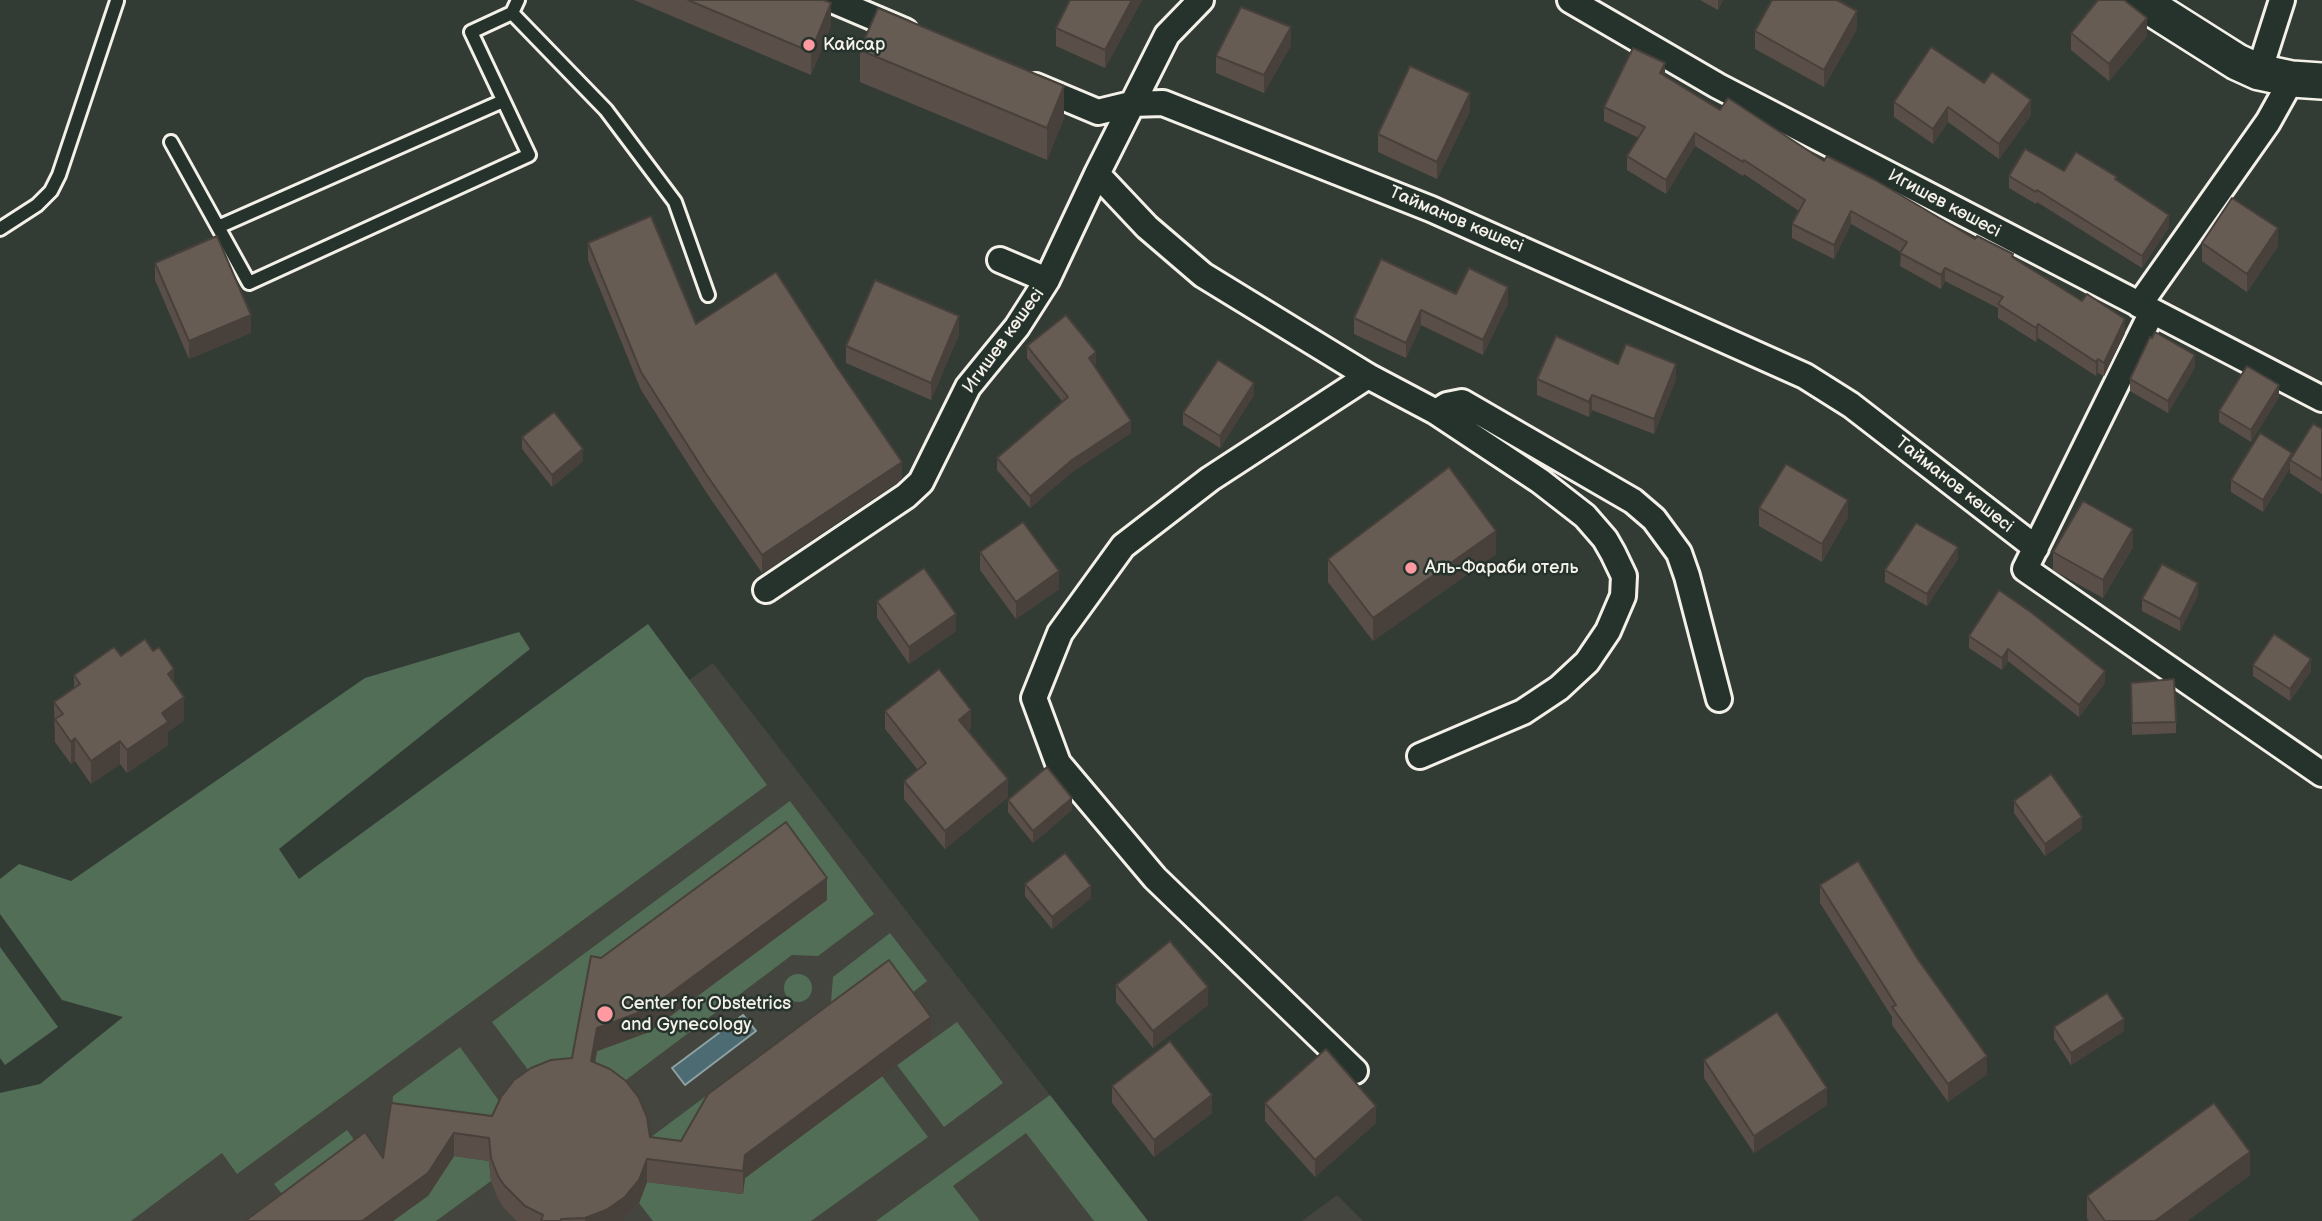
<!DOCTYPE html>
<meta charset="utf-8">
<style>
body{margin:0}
canvas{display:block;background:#333b35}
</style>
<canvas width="2322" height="1221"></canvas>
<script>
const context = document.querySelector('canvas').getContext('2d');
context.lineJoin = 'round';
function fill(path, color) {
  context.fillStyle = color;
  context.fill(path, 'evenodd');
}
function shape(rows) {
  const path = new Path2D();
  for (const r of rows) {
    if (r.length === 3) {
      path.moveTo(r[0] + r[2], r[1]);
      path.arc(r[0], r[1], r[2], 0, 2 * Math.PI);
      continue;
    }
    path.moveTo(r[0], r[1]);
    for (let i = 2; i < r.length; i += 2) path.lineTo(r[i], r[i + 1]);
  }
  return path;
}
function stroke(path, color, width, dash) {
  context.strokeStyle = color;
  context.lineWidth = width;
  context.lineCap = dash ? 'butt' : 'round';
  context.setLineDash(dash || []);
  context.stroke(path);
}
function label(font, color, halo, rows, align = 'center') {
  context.font = font + ' "Balsamiq Sans",sans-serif';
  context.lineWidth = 5;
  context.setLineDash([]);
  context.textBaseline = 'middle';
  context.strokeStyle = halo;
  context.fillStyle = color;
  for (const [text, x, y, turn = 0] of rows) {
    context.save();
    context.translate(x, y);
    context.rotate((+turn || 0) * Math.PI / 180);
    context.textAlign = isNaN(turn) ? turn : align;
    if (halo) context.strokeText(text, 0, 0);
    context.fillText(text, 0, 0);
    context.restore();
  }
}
fill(shape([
 [713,663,1148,1221,0,1221,0,1175],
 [1337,1195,1363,1221,1302,1221]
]), '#43453e');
fill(shape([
 [648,624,767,785,237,1174,222,1153,131,1221,0,1221,0,1093,40,1084,123,1017,62,1000,0,914,0,879,19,864,71,881,365,678,519,632,530,649,279,849,299,879],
 [790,801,874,914,818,956,792,955,610,1092,591,1084,597,1051,649,1032,601,981,572,1081,541,1087,492,1022],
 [890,933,927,981,902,1001,843,1018,831,1002,833,977],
 [0,947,58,1027,5,1065,0,1058],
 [798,988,14],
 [812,1017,823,1032,681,1164,647,1140],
 [957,1022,1003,1083,944,1127,897,1065],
 [460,1047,507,1112,501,1120,391,1126,393,1096],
 [882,1076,928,1137,811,1221,653,1221,639,1203,647,1182,742,1194,745,1178],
 [1050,1095,1148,1221,1094,1221,1026,1133,953,1186,980,1221,876,1221],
 [347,1130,365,1155,293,1208,274,1184],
 [454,1156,489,1161,491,1181,436,1221,393,1221,428,1195]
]), '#526e56');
const water = shape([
 [743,1015,756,1031,685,1085,672,1068,743,1015]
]);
fill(water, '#4c6b73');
stroke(water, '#8fa1a2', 2);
const lane = shape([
 [512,13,606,110,675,202,708,295],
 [171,142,249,283,529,155,471,32,512,13,518,0],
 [218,227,503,101],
 [0,229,37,205,51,191,59,175,117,1]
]);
const street = shape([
 [832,0,905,31],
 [1570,0,1718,86,2322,399],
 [2259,72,2282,0],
 [1036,86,1098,112,1131,104,1163,103,1431,209,1805,376,1851,405,2036,548],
 [1097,174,1147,227,1203,275,1368,376,1436,412,1540,481,1585,516,1605,539,1613,553,1624,576,1623,596,1608,631,1587,662,1559,688,1523,712,1420,756],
 [1000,260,1047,280],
 [2139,305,2268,122,2292,79],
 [2152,312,2025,569,2322,774],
 [1436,412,1447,405,1462,402,1633,501,1654,519,1679,553,1687,576,1719,699],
 [766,590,906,496,921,482,968,387,1017,327,1047,280,1097,174,1167,35,1201,0],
 [1355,1071,1155,878,1058,763,1034,698,1060,633,1123,546,1210,479,1368,376]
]);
const secondary = shape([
 [2139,0,2237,62,2259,72,2292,79,2322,81]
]);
stroke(lane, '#f4f1e8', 18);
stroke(street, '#f4f1e8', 30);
stroke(secondary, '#f4f1e8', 40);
stroke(lane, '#26332d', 12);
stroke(street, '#26332d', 24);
stroke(secondary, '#26332d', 35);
fill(shape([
 [634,0,824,0,831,26,811,75],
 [1142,0,1105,68,1056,46,1056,28],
 [1700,0,1723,0,1718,10],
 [1857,29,1824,87,1755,49,1755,31],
 [2071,33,2147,36,2109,81,2071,50],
 [1291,45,1264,93,1216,73,1216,56],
 [860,50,1064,118,1047,160,860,82],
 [1665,76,1720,110,1824,161,1975,239,2013,257,2125,333,2104,376,2098,373,2096,376,2038,338,2036,342,1998,318,1998,308,1945,281,1941,289,1900,266,1901,252,1851,224,1834,259,1792,238,1792,224,1799,211,1744,174,1743,176,1695,146,1666,194,1627,170,1627,156,1639,138,1604,121,1604,107],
 [1894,102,2031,115,1999,159,1948,122,1933,144,1894,117],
 [1470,111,1437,179,1378,152,1378,134],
 [2064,171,2117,180,2169,227,2142,268,2037,202,2036,204,2009,188,2009,176],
 [588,243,696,324,902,479,762,573,706,492,641,390,588,260],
 [2202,243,2278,246,2247,292,2202,261],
 [155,263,251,333,189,359,155,280],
 [1456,294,1508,303,1483,355,1421,325,1406,358,1354,334,1354,318],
 [959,334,931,400,846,363,846,346],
 [1027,346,1096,364,1094,366,1131,433,1072,472,1030,508,997,470,997,458,1062,401,1027,358],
 [1618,364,1676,379,1654,434,1592,410,1589,417,1537,395,1537,379],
 [2195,367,2168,413,2130,391,2130,379],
 [1254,395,1220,448,1183,425,1183,413],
 [2279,397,2251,442,2219,422,2219,411],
 [2322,429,2322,494,2290,473,2290,468,2263,512,2231,492,2231,480,2292,456],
 [522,437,583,461,552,487,522,449],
 [1759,508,1848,517,1822,562,1759,526],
 [2133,547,2103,598,2053,570,2053,552],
 [980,552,1059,589,1016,619,980,570],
 [1496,554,1373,641,1328,582,1328,559],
 [1958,559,1927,606,1885,582,1885,570],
 [2198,595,2180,631,2142,611,2142,599],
 [877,601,956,631,909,664,877,618],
 [1969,636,2105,683,2079,717,2008,661,2002,670,1969,648],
 [121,656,174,684,184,720,168,732,168,745,127,773,120,764,91,784,75,761,71,764,55,742,54,702,74,688,74,675],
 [2253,665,2311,671,2290,701,2253,676],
 [2131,683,2176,722,2176,733,2132,735],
 [885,711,971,728,968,731,1008,797,945,849,904,799,904,781,918,770,885,729],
 [1008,800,1072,810,1033,843,1008,812],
 [2014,801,2082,829,2045,856,2014,813],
 [1025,884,1091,898,1052,929,1025,896],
 [1820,885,1987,1074,1948,1102,1892,1025,1892,1017,1820,903],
 [827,900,649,1032,597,1051,595,1063,650,1137,681,1141,931,1040,745,1178,743,1194,647,1182,639,1203,623,1221,517,1221,504,1208,498,1199,491,1181,489,1161,454,1156,428,1196,383,1158,492,1116,572,1058,601,958],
 [1116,985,1208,1005,1153,1048,1116,1002],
 [2054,1027,2124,1031,2071,1065,2054,1039],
 [1704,1060,1827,1105,1754,1153,1704,1078],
 [1112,1086,1212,1113,1154,1157,1112,1103],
 [1265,1103,1376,1123,1315,1177,1265,1121],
 [2250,1175,2187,1221,2089,1221,2087,1219,2087,1196]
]), '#594f48');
fill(shape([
 [1132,0,1142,0,1105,68,1105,50],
 [1718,0,1723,0,1718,10],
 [831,3,831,26,811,75,811,52],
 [1857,11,1857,29,1824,87,1824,70],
 [2147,18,2147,36,2109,81,2109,64],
 [1291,27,1291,45,1264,93,1264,75],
 [1665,63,1665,77,1660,73],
 [1064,86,1064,118,1047,160,1047,128],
 [1470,93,1470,111,1437,179,1437,162],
 [2031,100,2031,115,1999,159,1999,144],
 [1948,107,1948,122,1933,144,1933,129],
 [1695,133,1695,146,1666,194,1666,180],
 [1851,211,1851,224,1834,259,1834,245],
 [2169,215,2169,227,2142,268,2142,256],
 [2278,228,2278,246,2247,292,2247,274],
 [1945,268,1945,281,1941,289,1941,275],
 [1508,287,1508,303,1483,355,1483,340],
 [1421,310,1421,325,1406,358,1406,343],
 [251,315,251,333,189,359,189,341],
 [959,316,959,334,931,400,931,383],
 [2125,319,2125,333,2104,376,2104,363],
 [2038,324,2038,338,2036,342,2036,328],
 [1096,352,1096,364,1089,370,1089,358],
 [2195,355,2195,367,2168,413,2168,401],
 [2098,359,2098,373,2096,376,2096,362],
 [1676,364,1676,379,1654,434,1654,419],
 [1254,383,1254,395,1220,448,1220,436],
 [2279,385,2279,397,2251,442,2251,430],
 [1592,395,1592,410,1589,417,1589,402],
 [1131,421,1131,433,1072,472,1030,508,1030,496,1072,460],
 [583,449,583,461,552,487,552,475],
 [2292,453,2292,461,2290,460,2290,468,2263,512,2263,500],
 [902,462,902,479,762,573,762,555],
 [1848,500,1848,517,1822,562,1822,544],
 [2133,529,2133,547,2103,598,2103,580],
 [1496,531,1496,554,1373,641,1373,618],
 [1958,547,1958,559,1927,606,1927,594],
 [1059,571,1059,589,1016,619,1016,602],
 [2198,583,2198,595,2180,631,2180,619],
 [956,614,956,631,909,664,909,647],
 [2008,649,2008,661,2002,670,2002,658],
 [2311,659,2311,671,2290,701,2290,689],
 [174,669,174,692,168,674],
 [2105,671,2105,683,2079,717,2079,705],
 [184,697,184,720,168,732,168,745,127,773,127,750,162,713],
 [971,710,971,728,959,738,959,720],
 [75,738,75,761,71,764,71,742],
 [120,741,120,764,91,784,91,761],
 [1008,779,1008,797,945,849,945,831],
 [1072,798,1072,810,1033,843,1033,831],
 [2082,817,2082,829,2045,856,2045,844],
 [827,878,827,900,649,1032,597,1051,591,1084,591,1061,597,1028],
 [1091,886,1091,898,1052,929,1052,917],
 [1208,987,1208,1005,1153,1048,1153,1031],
 [931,1017,931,1040,745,1178,743,1194,743,1171,745,1155],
 [2124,1019,2124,1031,2071,1065,2071,1053],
 [1987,1056,1987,1074,1948,1102,1948,1084],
 [1827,1088,1827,1105,1754,1153,1754,1136],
 [1212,1095,1212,1113,1154,1157,1154,1140],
 [1376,1106,1376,1123,1315,1177,1315,1160],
 [454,1133,454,1156,428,1196,393,1221,362,1221],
 [2250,1152,2250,1175,2187,1221,2155,1221],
 [647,1159,647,1182,639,1203,623,1221,585,1221,585,1218]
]), '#48403b');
const building = shape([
 [688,0,824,0,831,3,811,52,688,0],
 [1070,0,1132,0,1105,50,1056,28,1070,0],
 [1772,0,1837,0,1857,11,1824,70,1755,31,1772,0],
 [2098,0,2124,0,2147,18,2109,64,2071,33,2098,0],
 [1241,7,1291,27,1264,75,1216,56,1241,7],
 [878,8,1064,86,1047,128,860,50,878,8],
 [1931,47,1984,83,1992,72,2031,100,1999,144,1948,107,1933,129,1894,102,1931,47],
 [1633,48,1665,63,1660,73,1720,110,1728,98,1824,161,1827,156,1875,180,1975,239,1977,236,2013,254,2012,257,2082,301,2087,294,2125,319,2104,363,2098,359,2096,362,2038,324,2036,328,1998,304,2003,297,1945,268,1941,275,1900,253,1907,242,1851,211,1834,245,1792,224,1805,200,1744,160,1743,162,1695,133,1666,180,1627,156,1645,127,1604,107,1633,48],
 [1410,66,1470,93,1437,162,1378,134,1410,66],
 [2025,149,2064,171,2076,152,2117,177,2115,179,2169,215,2142,256,2037,190,2036,192,2009,176,2025,149],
 [2232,198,2278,228,2247,274,2202,243,2232,198],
 [651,216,696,324,776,272,837,367,902,462,762,555,706,474,641,372,588,243,651,216],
 [217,236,251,315,189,341,155,263,217,236],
 [1381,259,1456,294,1469,268,1508,287,1483,340,1421,310,1406,343,1354,318,1381,259],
 [875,280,959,316,931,383,846,346,875,280],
 [1066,315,1096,352,1089,358,1131,421,1072,460,1030,496,997,458,1068,397,1027,346,1066,315],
 [2155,332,2195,355,2168,401,2130,379,2150,337,2152,338,2155,332],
 [1556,336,1618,364,1626,344,1676,364,1654,419,1592,395,1589,402,1537,379,1556,336],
 [1218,360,1254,383,1220,436,1183,413,1218,360],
 [2247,366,2279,385,2251,430,2219,411,2247,366],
 [554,412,583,449,552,475,522,437,554,412],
 [2313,424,2322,429,2322,480,2290,460,2313,424],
 [2260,433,2292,453,2263,500,2231,480,2260,433],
 [1786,464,1848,500,1822,544,1759,508,1786,464],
 [1449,467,1496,531,1373,618,1328,559,1449,467],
 [2083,501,2133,529,2103,580,2053,552,2083,501],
 [1023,522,1059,571,1016,602,980,552,1023,522],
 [1916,523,1958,547,1927,594,1885,570,1916,523],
 [2162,564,2198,583,2180,619,2142,599,2162,564],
 [924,568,956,614,909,647,877,601,924,568],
 [1999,590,2032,613,2105,671,2079,705,2008,649,2002,658,1969,636,1999,590],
 [2274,634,2311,659,2290,689,2253,665,2274,634],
 [145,639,153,651,159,647,174,669,168,674,184,697,162,713,168,722,127,750,120,741,91,761,75,738,71,742,55,719,63,714,54,702,80,684,74,675,114,647,121,656,145,639],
 [939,669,971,710,959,720,1008,779,945,831,904,781,926,763,885,711,939,669],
 [2174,679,2176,722,2132,723,2131,683,2174,679],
 [1047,767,1072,798,1033,831,1008,800,1047,767],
 [2051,774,2082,817,2045,844,2014,801,2051,774],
 [786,822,827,878,649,1009,597,1028,591,1061,610,1069,626,1081,639,1098,647,1117,650,1137,681,1141,708,1094,889,960,931,1017,745,1155,743,1171,647,1159,639,1180,625,1197,606,1210,585,1218,561,1219,561,1221,541,1221,543,1215,525,1206,504,1185,498,1176,491,1158,489,1138,454,1133,428,1173,362,1221,245,1221,365,1132,383,1158,391,1103,492,1116,501,1097,514,1080,531,1068,551,1060,572,1058,591,956,601,958,786,822],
 [1065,853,1091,886,1052,917,1025,884,1065,853],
 [1858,861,1917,958,1987,1056,1948,1084,1892,1007,1896,1005,1820,885,1858,861],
 [1170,941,1208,987,1153,1031,1116,985,1170,941],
 [2107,993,2124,1019,2071,1053,2054,1027,2107,993],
 [1777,1012,1827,1088,1754,1136,1704,1060,1777,1012],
 [1170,1041,1212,1095,1154,1140,1112,1086,1170,1041],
 [1326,1049,1376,1106,1315,1160,1265,1103,1326,1049],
 [2214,1103,2250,1152,2155,1221,2105,1221,2087,1196,2214,1103]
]);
fill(building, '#675c54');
stroke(building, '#48403b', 2);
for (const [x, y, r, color] of [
 [809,45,7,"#ff9aa2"],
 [1411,568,7,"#ff9aa2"],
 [605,1014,9,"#ff9aa2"]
]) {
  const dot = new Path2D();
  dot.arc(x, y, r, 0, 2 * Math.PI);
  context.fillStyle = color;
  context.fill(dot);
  stroke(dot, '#26332d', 2.5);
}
label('18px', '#f4f1e8', '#26332d', [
 ["Кайсар",823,45],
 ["Аль-Фараби отель",1425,568],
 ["Center for Obstetrics",621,1004],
 ["and Gynecology",621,1025]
], 'left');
label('18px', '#f4f1e8', '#26332d', [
 ["Игишев көшесі",1944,204,28],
 ["Тайманов көшесі",1456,220,23],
 ["Игишев көшесі",1004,341,-54],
 ["Тайманов көшесі",1954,485,38]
]);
</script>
